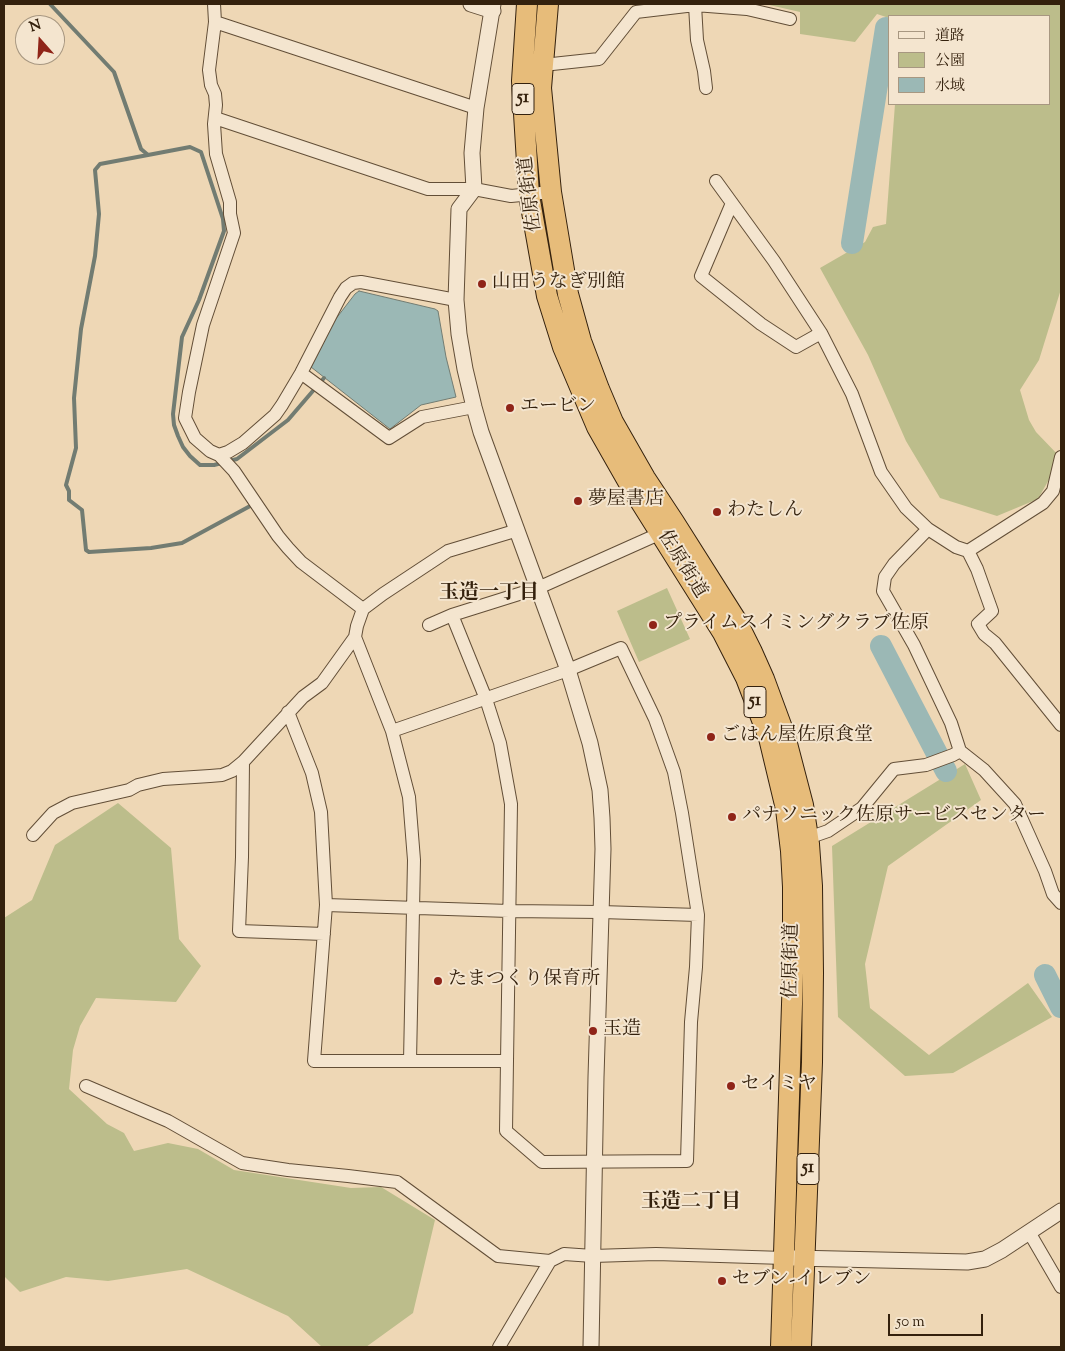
<!DOCTYPE html>
<meta charset="utf-8">
<style>
body{margin:0}
#map{position:relative;width:1065px;height:1351px;overflow:hidden;background:#eed7b5;font-family:"Sorts Mill Goudy","Noto Serif JP",serif}
canvas{display:block}
.frame{position:absolute;inset:0;border:5px solid #34210d;pointer-events:none}
.legend{position:absolute;left:888px;top:15px;width:162px;height:90px;box-sizing:border-box;background:#f4e5cf;border:1px solid #a79781;margin:0;padding:6px 9px;list-style:none;font-size:15px;color:#34210d}
.legend li{display:flex;align-items:center;gap:10px;height:25px}
.legend b{width:25px;border:1px solid #a79781}
.north{position:absolute;left:15px;top:15px;width:50px;height:50px;box-sizing:border-box;background:#f4e5cf;border:1px solid #a79781;border-radius:50%;rotate:341deg;font-size:14px;font-weight:700;line-height:20px;text-align:center;color:#34210d}
.north::after{content:'';display:block;margin:auto;width:18px;height:22px;background:#8f2418;clip-path:polygon(50% 0,100% 100%,50% 72%,0 100%)}
.scale{position:absolute;left:888px;top:1314px;width:95px;height:22px;box-sizing:border-box;border:2px solid #34210d;border-top:0;padding-left:6px;font-size:15px;line-height:18px;white-space:nowrap;color:#34210d;-webkit-text-stroke:4px #f4e5cf;paint-order:stroke}
</style>
<div id="map">
<canvas width="1065" height="1351"></canvas>
<div class="frame"></div>
<ul class="legend">
<li><b style="height:6px;background:#f4e5cf"></b>道路</li>
<li><b style="height:14px;background:#bcbd8b"></b>公園</li>
<li><b style="height:14px;background:#9bb8b5"></b>水域</li>
</ul>
<div class="north">N</div>
<div class="scale">50 m</div>
</div>
<script>
const context = document.querySelector('canvas').getContext('2d');
context.lineJoin = 'round';
function fill(path, color) {
  context.fillStyle = color;
  context.fill(path, 'evenodd');
}
function shape(rows) {
  const path = new Path2D();
  for (const r of rows) {
    path.moveTo(r[0], r[1]);
    for (let i = 2; i < r.length; i += 2) path.lineTo(r[i], r[i + 1]);
  }
  return path;
}
function stroke(path, color, width, dash) {
  context.strokeStyle = color;
  context.lineWidth = width;
  context.lineCap = dash ? 'butt' : 'round';
  context.setLineDash(dash || []);
  context.stroke(path);
}
function label(font, color, halo, rows, align = 'center') {
  context.font = font + ' "Sorts Mill Goudy","Noto Serif JP",serif';
  context.lineWidth = 4;
  context.setLineDash([]);
  context.textBaseline = 'middle';
  context.strokeStyle = halo;
  context.fillStyle = color;
  for (const [text, x, y, turn = 0] of rows) {
    context.save();
    context.translate(x, y);
    context.rotate((+turn || 0) * Math.PI / 180);
    context.textAlign = isNaN(turn) ? turn : align;
    if (halo) context.strokeText(text, 0, 0);
    context.fillText(text, 0, 0);
    context.restore();
  }
}
fill(shape([
 [765,4,1061,4,1061,289,1039,360,1020,390,1029,420,1036,432,1061,458,1038,499,997,516,940,498,906,441,868,355,820,268,865,242,873,227,886,224,895,104,1049,104,1049,16,889,16,889,18,877,14,855,42,800,34,800,12],
 [667,588,690,639,639,662,617,611],
 [965,764,981,800,888,866,865,964,870,1008,929,1055,1028,983,1052,1017,953,1073,905,1076,838,1017,832,846],
 [118,803,171,848,179,939,201,966,176,1002,96,998,80,1026,73,1050,69,1089,107,1124,124,1133,134,1151,168,1143,198,1149,234,1170,351,1188,381,1187,435,1220,413,1313,366,1347,322,1347,288,1316,187,1269,108,1281,66,1277,20,1292,4,1276,4,918,32,900,55,845]
]), '#bcbd8b');
const water = shape([
 [359,291,435,309,438,311,446,357,456,397,421,405,390,429,311,367,328,329,355,294,359,291]
]);
fill(water, '#9bb8b5');
stroke(water, '#727c72', 1);
stroke(shape([
 [50,4,114,72,141,149,148,155,190,147,201,152,223,219,224,231,199,300,182,337,173,414,174,425,178,436,183,447,190,456,200,465,214,465,222,463],
 [148,155,100,164,95,170,99,214,95,256,81,329,74,398,76,448,66,485,69,491,69,500,82,510,86,550,89,552,151,548,182,543,252,505],
 [229,461,237,459,288,420,324,378]
]), '#727c72', 4);
stroke(shape([
 [852,243,886,28],
 [881,646,946,771],
 [1045,975,1061,1007]
]), '#9bb8b5', 22);
const minor = shape([
 [214,4,215,22,209,70,211,85,215,94,216,105,214,124,216,154,230,202,230,214,234,233,203,325,189,392,185,418,195,438,210,451,219,455,228,452,243,443,275,415,282,405,301,373,340,297,346,288,353,283,361,282,456,300],
 [695,5,697,40,704,71,706,88],
 [215,22,476,108],
 [543,65,599,59,636,12,695,5,747,9,790,19],
 [215,118,428,189,474,189,511,196,551,192],
 [716,181,774,261,821,333,852,394,881,472,906,508,928,529,956,547,968,551,977,569,992,611,978,624,984,634,995,643,1061,725],
 [732,203,701,276,761,324,796,347,821,333],
 [301,373,389,438,422,417,474,407],
 [219,455,234,471,278,536,288,548,301,562,363,609],
 [928,529,894,564,885,577,883,591,914,645,951,723,960,751,984,770,1015,804,1045,871,1053,894,1061,903],
 [968,551,1043,503,1053,491,1061,457],
 [452,615,486,699,500,743,511,804,507,1061],
 [429,625,452,615,538,588,661,533],
 [355,637,392,731,409,797,414,860,410,1061],
 [288,712,312,773,321,812,326,905,509,911,601,912,698,915],
 [243,762,242,857,239,931,324,934],
 [33,835,53,813,72,803,129,790,138,785,163,779,210,776,222,775,232,771,243,762,303,697,322,683,355,637,357,626,363,609,383,594,448,551,518,530],
 [808,838,828,831,862,808,894,769,926,765,953,755,960,751],
 [326,905,314,1061,507,1061,506,1131,542,1162,687,1161,691,1022,696,967,698,915,682,813,674,772,655,719,621,648,568,670,392,731],
 [86,1086,168,1121,242,1163,288,1170,348,1176,397,1182,498,1256,550,1261,564,1254,593,1256,656,1254,784,1258],
 [1029,1232,1061,1287],
 [499,1347,550,1261]
]);
const tertiary = shape([
 [471,4,493,11],
 [493,4,476,108,472,153,474,189,459,209,456,300,459,334,465,369,474,407,481,432,568,670,590,743,600,790,602,818,603,849,596,1077,591,1347],
 [794,1258,967,1262,985,1259,1002,1250,1061,1211]
]);
const trunk = shape([
 [527,4,522,81,529,195,547,296,563,347,597,427,630,485,723,633,746,678,769,738,786,809,791,851,793,887,793,973,781,1347],
 [548,4,541,88,551,192,568,294,581,341,599,389,613,422,645,478,674,522,736,620,752,652,764,679,785,736,803,805,809,844,812,886,813,973,812,1062,801,1347]
]);
stroke(minor, '#624e37', 14);
stroke(tertiary, '#624e37', 17);
stroke(trunk, '#34210d', 22);
stroke(minor, '#f4e5cf', 12);
stroke(tertiary, '#f4e5cf', 15);
stroke(trunk, '#e7bc7a', 20);
for (const [x, y, r, color] of [
 [482,284,5,"#8f2418"],
 [510,408,5,"#8f2418"],
 [578,501,5,"#8f2418"],
 [717,512,5,"#8f2418"],
 [653,625,5,"#8f2418"],
 [711,737,5,"#8f2418"],
 [732,817,5,"#8f2418"],
 [438,981,5,"#8f2418"],
 [593,1031,5,"#8f2418"],
 [731,1086,5,"#8f2418"],
 [722,1281,5,"#8f2418"]
]) {
  const dot = new Path2D();
  dot.arc(x, y, r, 0, 2 * Math.PI);
  context.fillStyle = color;
  context.fill(dot);
  stroke(dot, '#f4e5cf', 2);
}
for (const [x, y, w] of [
 [523,99,22],
 [755,702,22],
 [808,1169,22]
]) {
  const box = new Path2D();
  box.roundRect(x - w / 2, y - 15.5, w, 31, 4);
  context.fillStyle = '#f4e5cf';
  context.fill(box);
  stroke(box, '#34210d', 1);
}
label('bold 18px', '#34210d', null, [
 ["51",523,99],
 ["51",755,702],
 ["51",808,1169]
]);
label('19px', '#34210d', '#f4e5cf', [
 ["佐原街道",532,194,-97],
 ["佐原街道",681,565,58],
 ["佐原街道",793,961,-89]
]);
label('19px', '#34210d', '#f4e5cf', [
 ["山田うなぎ別館",492,284],
 ["エービン",520,408],
 ["夢屋書店",588,501],
 ["わたしん",727,512],
 ["プライムスイミングクラブ佐原",663,625],
 ["ごはん屋佐原食堂",721,737],
 ["パナソニック佐原サービスセンター",742,817],
 ["たまつくり保育所",448,981],
 ["玉造",603,1031],
 ["セイミヤ",741,1086],
 ["セブン-イレブン",732,1281]
], 'left');
label('bold 20px', '#34210d', '#f4e5cf', [
 ["玉造一丁目",489,595],
 ["玉造二丁目",691,1204]
]);
</script>
